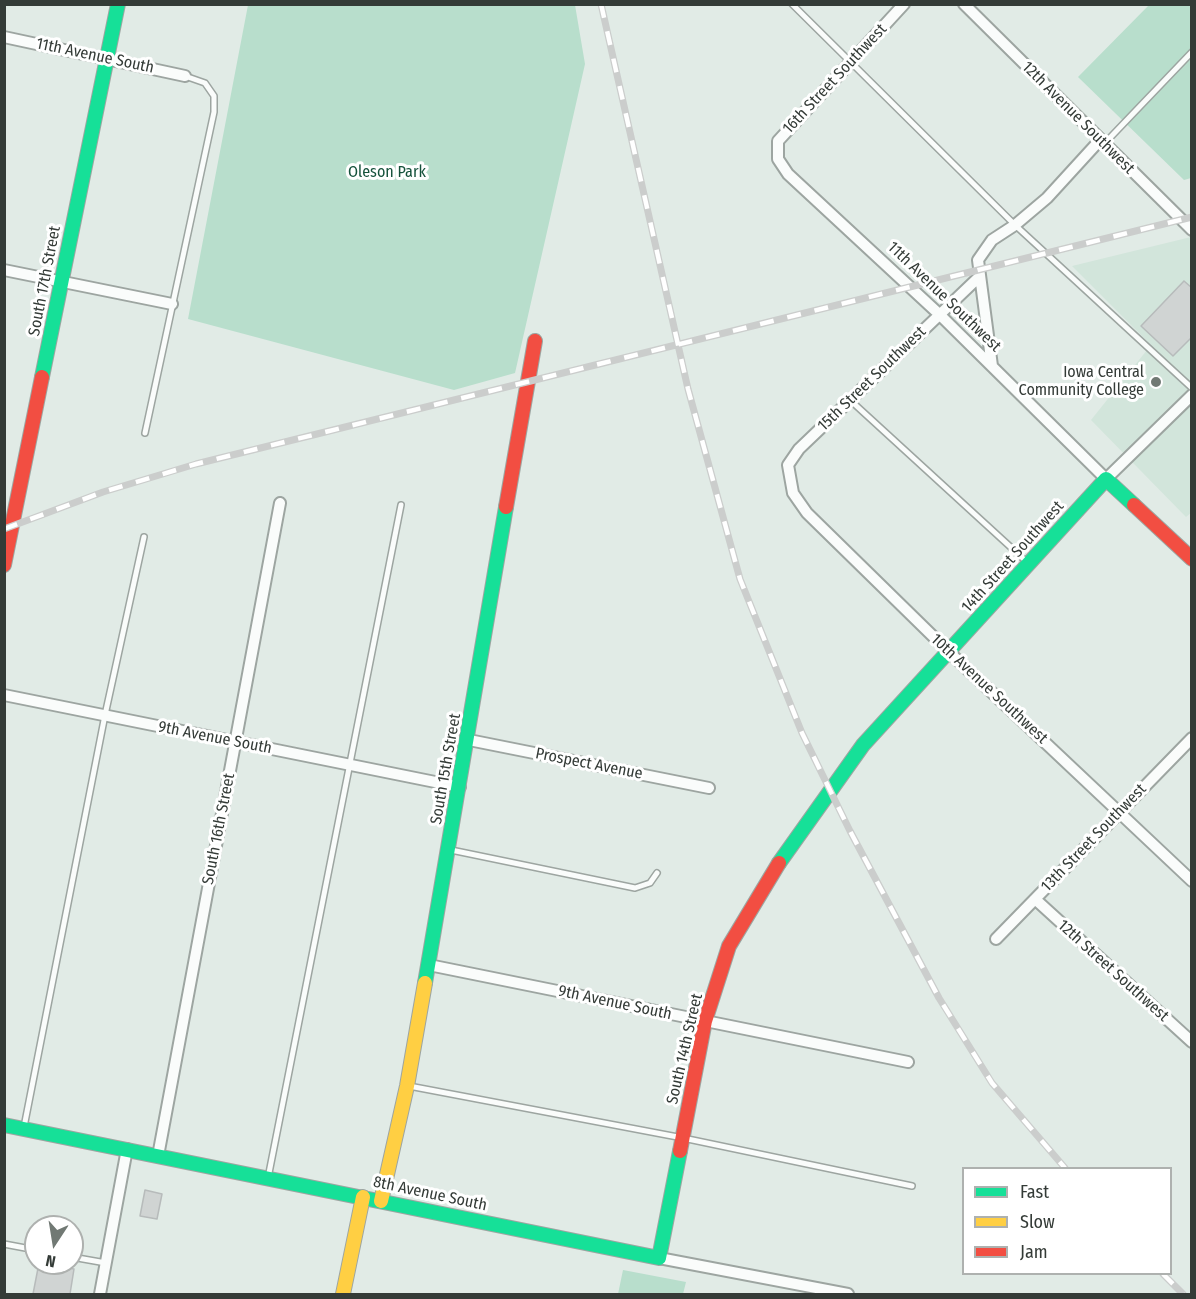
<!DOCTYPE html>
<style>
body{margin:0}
#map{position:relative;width:1196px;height:1299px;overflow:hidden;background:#e1ebe6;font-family:"Fira Sans Condensed",sans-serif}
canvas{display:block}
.frame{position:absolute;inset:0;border:6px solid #343b37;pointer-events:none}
.legend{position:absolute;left:962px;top:1167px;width:210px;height:108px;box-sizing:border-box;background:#fff;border:2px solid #aeb1af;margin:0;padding:8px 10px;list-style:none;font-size:18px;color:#343b37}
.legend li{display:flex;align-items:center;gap:12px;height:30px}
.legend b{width:30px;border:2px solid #aeb1af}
.north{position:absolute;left:24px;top:1215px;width:60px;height:60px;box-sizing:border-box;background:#fff;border:2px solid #aeb1af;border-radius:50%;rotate:192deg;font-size:16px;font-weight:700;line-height:24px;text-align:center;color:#343b37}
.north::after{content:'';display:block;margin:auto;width:21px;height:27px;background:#717974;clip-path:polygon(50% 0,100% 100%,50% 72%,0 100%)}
</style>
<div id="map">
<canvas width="1196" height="1299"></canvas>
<div class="frame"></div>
<ul class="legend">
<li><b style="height:8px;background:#16e098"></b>Fast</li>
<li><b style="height:8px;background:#ffcf43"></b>Slow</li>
<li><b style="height:8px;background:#f24e42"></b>Jam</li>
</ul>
<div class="north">N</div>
</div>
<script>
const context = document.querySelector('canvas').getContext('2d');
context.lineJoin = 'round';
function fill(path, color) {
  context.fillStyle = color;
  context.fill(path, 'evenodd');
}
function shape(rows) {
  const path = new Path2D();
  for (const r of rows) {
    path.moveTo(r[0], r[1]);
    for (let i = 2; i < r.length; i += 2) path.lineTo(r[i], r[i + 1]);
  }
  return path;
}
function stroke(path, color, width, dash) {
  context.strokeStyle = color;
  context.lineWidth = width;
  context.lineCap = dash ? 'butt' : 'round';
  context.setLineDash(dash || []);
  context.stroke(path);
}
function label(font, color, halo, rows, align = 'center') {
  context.font = font + ' "Fira Sans Condensed",sans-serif';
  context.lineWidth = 6;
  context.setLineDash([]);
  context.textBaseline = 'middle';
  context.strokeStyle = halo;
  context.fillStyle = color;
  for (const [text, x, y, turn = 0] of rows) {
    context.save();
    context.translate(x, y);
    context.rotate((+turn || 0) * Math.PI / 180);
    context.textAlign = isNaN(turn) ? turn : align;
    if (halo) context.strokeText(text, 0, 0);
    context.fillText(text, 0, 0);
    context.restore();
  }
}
fill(shape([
 [1191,237,1192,512,1186,517,1091,420,1151,345,1072,266]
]), '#d2e5db');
fill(shape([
 [248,5,575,5,585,64,515,373,454,390,188,319],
 [1149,5,1191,5,1191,178,1184,180,1078,77],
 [623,1270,686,1282,683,1294,618,1294]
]), '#b8decc');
const building = shape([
 [1184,281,1192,288,1192,337,1173,356,1141,326,1184,281],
 [145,1190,162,1194,157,1219,140,1216,145,1190],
 [39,1263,74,1269,70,1294,33,1294,39,1263]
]);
fill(building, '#d0d4d3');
stroke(building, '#b7bbbb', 1.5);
const lane = shape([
 [792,4,1015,225,1192,388],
 [1104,144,1192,52],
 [850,400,1028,563],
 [145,433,214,112,214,96,205,83,185,76],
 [451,850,635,888,650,883,657,873],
 [409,1086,683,1138,912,1186],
 [24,1127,105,715,144,537],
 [268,1178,401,505],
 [4,1244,36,1250],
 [72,1257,106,1263]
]);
const street = shape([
 [904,4,778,141,778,159,788,174,939,314,1106,479,1192,395],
 [964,4,1192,230],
 [4,37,185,76],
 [4,270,172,304],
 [979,277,799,449,788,465,793,493,807,513,949,652,1192,881],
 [992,366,978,260,992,240,1015,225,1047,198,1100,140],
 [4,695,460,787],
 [469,740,709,788],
 [1035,899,1192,1042],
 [996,939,1192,738],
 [429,965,908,1062],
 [158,1156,280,503],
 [659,1258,848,1294],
 [100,1294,127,1149]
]);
const fast = shape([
 [42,377,118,4],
 [779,863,863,745,1106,479,1134,505],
 [425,983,506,507],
 [4,1125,659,1258,680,1151]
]);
const slow = shape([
 [381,1201,407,1086,425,983],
 [343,1294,363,1197]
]);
const jam = shape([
 [1134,505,1192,559],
 [506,507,535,341],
 [4,565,42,377],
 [680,1151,705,1021,729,946,779,863]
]);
stroke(lane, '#9da5a1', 8);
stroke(street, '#9da5a1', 14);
stroke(fast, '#9da5a1', 16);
stroke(slow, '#9da5a1', 16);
stroke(jam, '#9da5a1', 16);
stroke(lane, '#fafcfb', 5);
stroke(street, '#fafcfb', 10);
stroke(fast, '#16e098', 14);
stroke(slow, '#ffcf43', 14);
stroke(jam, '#f24e42', 14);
const rail = shape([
 [601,4,688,389,740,579,802,733,850,831,939,998,992,1083,1065,1168],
 [4,529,103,492,196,464,1192,217],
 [1163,1274,1183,1294]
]);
stroke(rail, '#cbcdcc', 7);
stroke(rail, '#fff', 4.5, [14]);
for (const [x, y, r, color] of [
 [1156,382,6,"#717974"]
]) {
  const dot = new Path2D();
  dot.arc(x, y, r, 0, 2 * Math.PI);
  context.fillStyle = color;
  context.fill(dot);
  stroke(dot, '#fff', 2);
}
label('16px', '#343b37', '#fff', [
 ["11th Avenue South",95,56,12],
 ["16th Street Southwest",835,79,-47],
 ["12th Avenue Southwest",1078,118,45],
 ["South 17th Street",45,281,-79],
 ["11th Avenue Southwest",944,297,44],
 ["15th Street Southwest",872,379,-44],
 ["14th Street Southwest",1013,557,-48],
 ["10th Avenue Southwest",989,689,43],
 ["9th Avenue South",215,738,11],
 ["Prospect Avenue",589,764,11],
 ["South 15th Street",446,769,-80],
 ["South 16th Street",219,829,-79],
 ["13th Street Southwest",1094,838,-46],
 ["12th Street Southwest",1113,971,42],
 ["9th Avenue South",615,1003,12],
 ["South 14th Street",685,1049,-77],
 ["8th Avenue South",430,1194,12]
]);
label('16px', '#15523b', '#fff', [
 ["Oleson Park",387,173]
]);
label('16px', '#343b37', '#fff', [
 ["Iowa Central",1144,373],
 ["Community College",1144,391]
], 'right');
</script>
